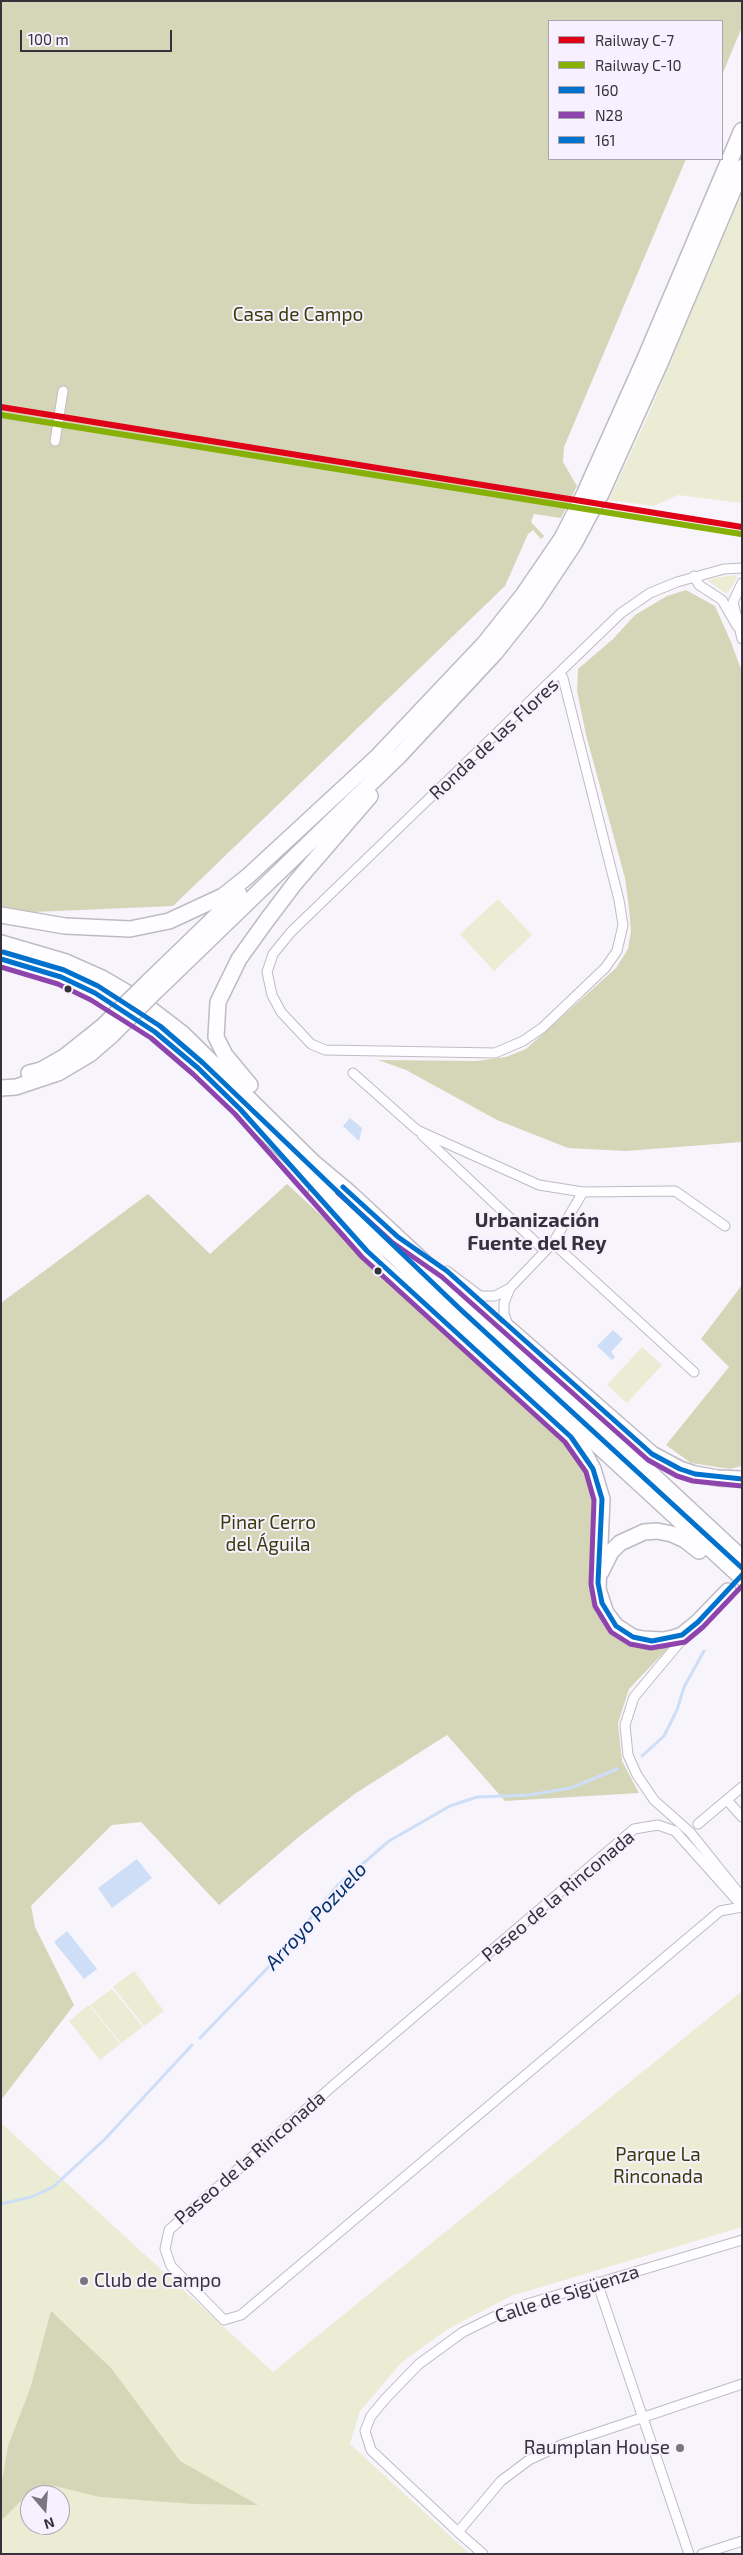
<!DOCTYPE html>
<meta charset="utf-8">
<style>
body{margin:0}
#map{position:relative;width:743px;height:2555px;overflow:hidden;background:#f7f4fc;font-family:"Exo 2",sans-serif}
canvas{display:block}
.frame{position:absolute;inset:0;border:2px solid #36323b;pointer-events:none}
.legend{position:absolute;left:548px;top:20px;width:175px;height:140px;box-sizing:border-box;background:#f7f0ff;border:1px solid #aaa4b1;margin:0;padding:6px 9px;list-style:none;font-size:15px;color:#36323b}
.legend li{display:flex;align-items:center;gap:10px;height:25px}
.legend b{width:25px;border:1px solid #aaa4b1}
.north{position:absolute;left:20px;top:2485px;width:50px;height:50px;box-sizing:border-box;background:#f7f0ff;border:1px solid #aaa4b1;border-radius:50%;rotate:162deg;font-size:14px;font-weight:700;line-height:20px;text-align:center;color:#36323b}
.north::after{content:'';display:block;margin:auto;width:18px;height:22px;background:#7a767f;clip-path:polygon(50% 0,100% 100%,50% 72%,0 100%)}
.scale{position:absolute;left:20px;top:30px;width:152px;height:22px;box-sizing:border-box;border:2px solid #36323b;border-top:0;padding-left:6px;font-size:15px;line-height:18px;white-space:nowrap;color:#36323b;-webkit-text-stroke:4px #f7f0ff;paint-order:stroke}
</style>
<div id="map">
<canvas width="743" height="2555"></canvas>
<div class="frame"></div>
<ul class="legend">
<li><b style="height:6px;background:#de0118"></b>Railway C-7</li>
<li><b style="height:6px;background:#86b006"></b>Railway C-10</li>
<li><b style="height:6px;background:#0072ce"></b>160</li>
<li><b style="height:6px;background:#8e44ad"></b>N28</li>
<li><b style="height:6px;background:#0072ce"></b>161</li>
</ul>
<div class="north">N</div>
<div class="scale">100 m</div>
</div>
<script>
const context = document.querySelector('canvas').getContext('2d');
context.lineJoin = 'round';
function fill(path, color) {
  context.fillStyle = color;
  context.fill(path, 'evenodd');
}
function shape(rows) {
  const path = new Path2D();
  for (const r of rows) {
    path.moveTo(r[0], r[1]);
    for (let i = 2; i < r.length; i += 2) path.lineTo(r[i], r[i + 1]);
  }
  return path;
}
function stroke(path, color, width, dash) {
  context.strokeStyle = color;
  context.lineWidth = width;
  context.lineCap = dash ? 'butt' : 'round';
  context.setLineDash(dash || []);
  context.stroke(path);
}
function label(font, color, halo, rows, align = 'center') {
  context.font = font + ' "Exo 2",sans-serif';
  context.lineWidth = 4;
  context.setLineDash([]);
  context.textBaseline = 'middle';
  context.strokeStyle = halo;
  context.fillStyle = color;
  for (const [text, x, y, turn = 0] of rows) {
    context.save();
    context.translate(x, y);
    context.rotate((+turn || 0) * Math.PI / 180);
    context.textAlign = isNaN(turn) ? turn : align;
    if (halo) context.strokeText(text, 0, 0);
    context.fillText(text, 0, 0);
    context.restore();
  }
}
fill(shape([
 [742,192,742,503,678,495,654,506,609,500,647,418],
 [736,575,737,578,727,594,708,581,714,578],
 [498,899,532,935,494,971,460,934],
 [642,1347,662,1365,627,1403,607,1385],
 [134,1971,164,2011,144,2026,113,1987],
 [112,1989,143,2027,121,2043,90,2005],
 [742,1991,742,2227,511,2296,446,2330,401,2363,360,2411,350,2444,470,2554,1,2554,1,2123,273,2372],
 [30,2495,60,2495,60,2525,30,2525],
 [89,2005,120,2044,100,2060,69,2021]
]), '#eaecd3');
fill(shape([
 [1,1,742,1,742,27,722,75,722,21,549,21,549,159,686,159,564,447,563,462,577,486,561,518,534,514,531,522,544,536,541,539,533,530,528,534,505,586,173,906,34,912,1,908],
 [686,590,715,606,731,642,742,672,742,1142,626,1151,568,1148,497,1120,406,1070,378,1060,476,1061,506,1057,526,1049,616,968,628,949,631,931,629,909,625,878,586,735,577,691,578,669,613,639,635,615,667,596],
 [287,1184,549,1426,580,1458,593,1482,597,1509,593,1556,593,1600,611,1633,627,1644,650,1650,669,1647,629,1689,618,1723,622,1761,639,1793,505,1801,447,1735,356,1793,301,1835,219,1905,141,1822,112,1825,31,1906,35,1927,74,2005,1,2100,1,1303,148,1194,210,1254],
 [742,1285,742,1466,730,1469,691,1463,666,1445,729,1367,701,1339],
 [51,2311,111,2368,180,2461,258,2505,194,2504,100,2497,55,2486,24,2498,1,2521,1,2487,8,2446,30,2389]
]), '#d5d6b7');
fill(shape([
 [350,1118,362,1128,359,1141,343,1126],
 [613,1330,623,1339,611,1352,615,1357,612,1360,597,1346],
 [137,1859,152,1878,112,1908,98,1888],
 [67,1931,97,1969,84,1979,54,1942]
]), '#cedef7');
stroke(shape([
 [642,1756,664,1736,677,1710,684,1687,704,1651],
 [200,2038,281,1954,337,1886,389,1841,450,1806,477,1797,529,1795,571,1788,617,1769],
 [1,2204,31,2197,53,2187,105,2139,192,2045]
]), '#cedef7', 3);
const minor = shape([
 [55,441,63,391],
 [694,576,699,585,722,600,737,626],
 [742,583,733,602,742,639],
 [559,674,563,678,619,900,623,925,617,951,605,968,542,1028,523,1041,495,1053,325,1050,311,1044,281,1012,272,995,267,972,273,954,291,932,621,613,650,593,677,582,724,569,742,568],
 [353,1073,417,1130,539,1185,583,1192,675,1191,725,1226],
 [422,1135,545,1251],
 [553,1243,694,1372],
 [447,1271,480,1296,495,1296,510,1288,553,1243,583,1192],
 [510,1288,504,1303,504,1314,510,1330],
 [685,1636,634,1697,625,1725,628,1755,637,1775,654,1800,690,1832,742,1897],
 [727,1800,742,1817],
 [698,1824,742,1787],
 [742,1906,675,1831,658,1825,634,1829,336,2083,169,2230,165,2249,171,2266,224,2320,241,2315,720,1911,742,1907],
 [597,2282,689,2554],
 [458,2532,371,2450,365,2431,371,2416,386,2398,419,2364,463,2332,510,2309,742,2240],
 [483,2554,458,2532,501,2481,529,2460,561,2445,742,2384],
 [702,2554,742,2541]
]);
const trunk = shape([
 [1,915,65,926,130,929,169,921,223,896,247,877,378,756,484,644,523,595,562,538,587,489],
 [1,943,66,962,102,978,136,998,183,1034,314,1163,351,1194,742,1558],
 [1,959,61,977,95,993,155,1032,198,1068,455,1314,742,1578],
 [148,982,239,894],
 [157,990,399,756,495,653,534,604,574,544,600,495],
 [29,1073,41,1070,64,1057,103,1026],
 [250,1085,225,1055,216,1037,218,1002,239,959,267,920,295,883,370,796],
 [1,1088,16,1087,58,1073,90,1054,112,1035],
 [316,1194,382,1266,558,1423,585,1454,593,1469,602,1499,598,1589,606,1613,616,1626,633,1637,643,1639,663,1640,673,1638,682,1635,698,1622,728,1591],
 [508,1328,652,1454,680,1469,695,1474,718,1478,742,1479],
 [601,1572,611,1552,620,1543,644,1532,657,1531,672,1534,685,1540,699,1551]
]);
const motorway = shape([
 [587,489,644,362,742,131],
 [600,495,660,362,742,168]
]);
stroke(minor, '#bfbbc3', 11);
stroke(trunk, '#bfbbc3', 18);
stroke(motorway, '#bfbbc3', 19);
stroke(minor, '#fefdff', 9);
stroke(trunk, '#fefdff', 15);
stroke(motorway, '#fefdff', 16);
const trunkBridge = shape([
 [103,1026,148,982],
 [112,1035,157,990]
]);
stroke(trunkBridge, '#bfbbc3', 18, []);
stroke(trunkBridge, '#fefdff', 15);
stroke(shape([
 [1,959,61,977,95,993,155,1032,198,1068,240,1109,367,1251,571,1437,593,1469,602,1499,598,1583,602,1603,616,1626,633,1637,652,1641,682,1635,698,1622,742,1575],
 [343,1187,398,1237,447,1271,652,1454,680,1469,695,1474,742,1479]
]), '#0072ce', 5);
stroke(shape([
 [1,967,58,984,91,1000,151,1038,193,1074,235,1114,362,1257,565,1442,586,1472,594,1500,591,1584,595,1606,611,1632,630,1644,651,1648,685,1642,703,1627,742,1586],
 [338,1193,393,1243,442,1277,648,1460,677,1476,693,1481,742,1486]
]), '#8e44ad', 5);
stroke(shape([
 [3,952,64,970,98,986,160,1026,203,1063,460,1309,742,1568]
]), '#0072ce', 5);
stroke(shape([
 [1,407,742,527]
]), '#de0118', 6);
stroke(shape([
 [1,415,741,534]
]), '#86b006', 6);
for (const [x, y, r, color] of [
 [68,989,4.5,"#36323b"],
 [378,1271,4.5,"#36323b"],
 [84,2281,5,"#7a767f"],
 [680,2448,5,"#7a767f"]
]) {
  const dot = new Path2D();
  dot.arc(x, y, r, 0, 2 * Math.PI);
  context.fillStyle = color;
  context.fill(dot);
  stroke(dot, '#f7f0ff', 2);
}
label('19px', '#3a3c09', '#f7f0ff', [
 ["Casa de Campo",298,315],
 ["Pinar Cerro",268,1523],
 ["del Águila",268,1545],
 ["Parque La",658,2155],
 ["Rinconada",658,2177]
]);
label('19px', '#36323b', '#f7f0ff', [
 ["Ronda de las Flores",494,739,-43],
 ["Paseo de la Rinconada",558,1896,-40],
 ["Paseo de la Rinconada",250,2158,-41],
 ["Calle de Sigüenza",567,2294,-18]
]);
label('19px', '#36323b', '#f7f0ff', [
 ["Club de Campo",94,2281],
 ["Raumplan House",670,2448,"right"]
], 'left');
label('bold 20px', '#36323b', '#f7f0ff', [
 ["Urbanización",537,1220],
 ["Fuente del Rey",537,1243]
]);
label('italic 20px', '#00336e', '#f7f0ff', [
 ["Arroyo Pozuelo",316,1916,-47]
]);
</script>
